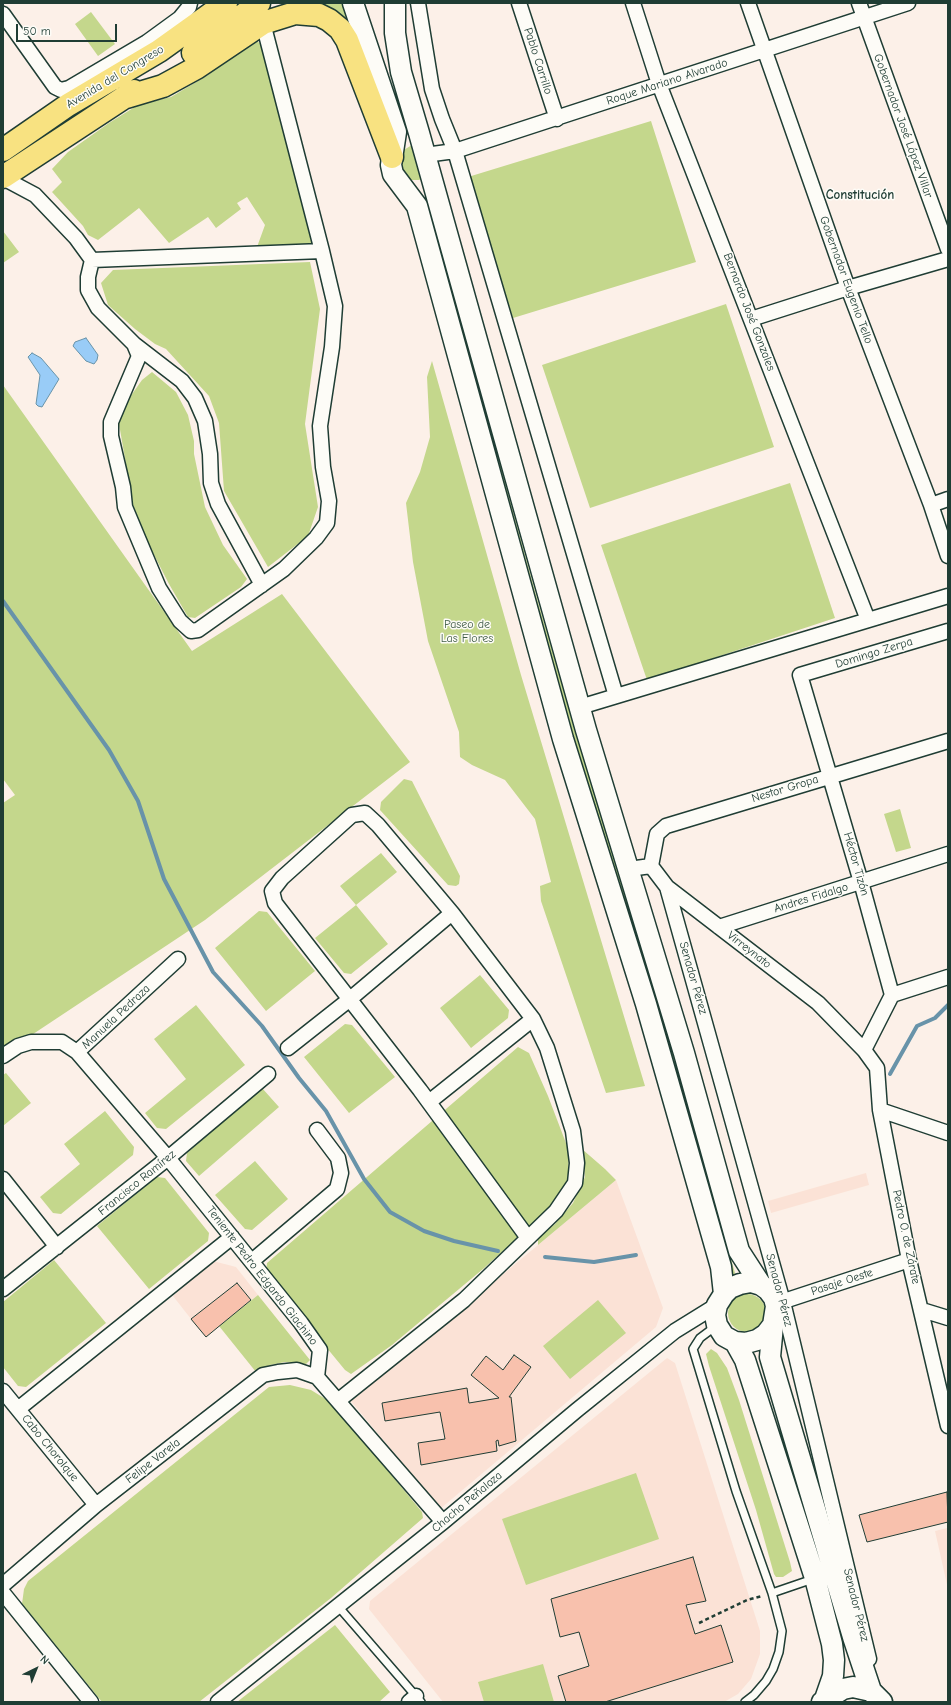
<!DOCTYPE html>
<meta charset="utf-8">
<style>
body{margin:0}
#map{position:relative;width:951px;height:1705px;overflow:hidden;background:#fcf0e8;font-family:"Comic Neue",sans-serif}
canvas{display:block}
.frame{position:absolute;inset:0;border:4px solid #1f3d34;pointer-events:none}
.north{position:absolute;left:16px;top:1649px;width:40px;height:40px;-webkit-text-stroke:3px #fdfcf7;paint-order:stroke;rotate:43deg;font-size:11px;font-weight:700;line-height:16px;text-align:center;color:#1f3d34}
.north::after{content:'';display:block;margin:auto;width:14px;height:18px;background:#1f3d34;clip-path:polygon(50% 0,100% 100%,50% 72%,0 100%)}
.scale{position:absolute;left:16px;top:24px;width:101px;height:18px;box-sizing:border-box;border:2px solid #1f3d34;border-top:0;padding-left:5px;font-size:12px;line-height:14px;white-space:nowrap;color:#1f3d34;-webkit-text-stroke:3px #fdfcf7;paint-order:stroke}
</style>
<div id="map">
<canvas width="951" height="1705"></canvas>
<div class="frame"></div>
<div class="north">N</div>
<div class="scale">50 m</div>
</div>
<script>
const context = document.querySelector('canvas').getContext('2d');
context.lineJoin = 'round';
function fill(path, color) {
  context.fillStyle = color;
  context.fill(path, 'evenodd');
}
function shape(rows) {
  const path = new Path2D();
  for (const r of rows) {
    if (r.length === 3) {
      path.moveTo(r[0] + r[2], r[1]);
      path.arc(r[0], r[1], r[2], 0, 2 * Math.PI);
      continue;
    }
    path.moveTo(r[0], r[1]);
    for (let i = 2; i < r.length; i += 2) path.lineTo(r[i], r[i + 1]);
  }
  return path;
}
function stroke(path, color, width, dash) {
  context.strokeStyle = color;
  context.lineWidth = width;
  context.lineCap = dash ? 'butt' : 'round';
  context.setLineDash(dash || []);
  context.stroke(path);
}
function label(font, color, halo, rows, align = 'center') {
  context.font = font + ' "Comic Neue",sans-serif';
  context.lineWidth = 3;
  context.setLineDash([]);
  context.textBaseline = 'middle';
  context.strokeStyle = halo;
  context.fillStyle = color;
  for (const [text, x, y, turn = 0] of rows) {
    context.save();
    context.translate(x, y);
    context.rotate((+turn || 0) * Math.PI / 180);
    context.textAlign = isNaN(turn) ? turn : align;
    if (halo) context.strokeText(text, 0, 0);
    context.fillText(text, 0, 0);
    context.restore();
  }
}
fill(shape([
 [866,1173,869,1185,771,1213,768,1201],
 [616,1180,663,1308,656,1327,440,1509,351,1401],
 [213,1261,236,1267,258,1295,251,1300,237,1283,191,1319,173,1296],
 [667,1358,675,1363,760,1631,760,1654,751,1679,738,1694,724,1702,443,1702,369,1609,370,1601],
 [947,1528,948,1532,948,1589,935,1531]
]), '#fbe2d6');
fill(shape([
 [304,3,344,3,353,32],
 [91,12,115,44,98,56,75,24],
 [257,41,263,46,312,245,257,247,265,225,247,197,237,203,241,209,216,228,208,217,169,243,139,208,98,240,88,235,83,226,52,192,62,182,52,169,68,152,109,123,138,105,171,97,208,75,250,42],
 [651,121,696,262,513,318,468,177],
 [412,145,423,178,419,180,411,180,404,177,399,157,402,151],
 [426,196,538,602,585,763,632,912,735,1273,734,1275,731,1274,534,604,424,199],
 [3,231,19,252,3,263],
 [310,262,320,309,305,424,318,507,308,536,268,567,224,491,219,423,209,396,166,349,155,344,135,329,108,305,101,283,113,270],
 [726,304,774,447,590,508,542,365],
 [432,361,521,675,645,1086,606,1093,541,901,540,886,551,882,535,819,505,780,472,765,460,757,459,732,428,641,413,562,406,503,420,472,430,437,427,377],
 [152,372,176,392,188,415,194,441,194,454,205,507,223,545,247,579,241,587,195,618,188,617,169,584,150,547,133,505,118,418,118,414,142,380],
 [3,385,192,651,282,594,410,762,205,920,3,1054,3,803,15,795,3,779],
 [790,483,835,618,647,680,601,545],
 [404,779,412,781,460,876,459,884,456,886,448,885,380,810,381,802],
 [900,809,911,848,896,852,884,814],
 [381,853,397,872,356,905,388,944,351,974,344,973,315,938,356,905,340,886],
 [259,911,267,912,315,971,266,1011,215,948],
 [480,975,509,1010,508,1018,471,1048,440,1008],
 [196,1005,245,1065,166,1129,157,1128,145,1113,186,1079,154,1039],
 [345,1024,352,1025,395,1077,349,1113,304,1057],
 [518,1047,529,1053,548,1096,569,1151,568,1176,564,1191,546,1212,483,1269,392,1345,351,1374,345,1370,266,1274,267,1263],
 [6,1073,31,1103,3,1126,3,1075],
 [262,1088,279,1107,199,1176,186,1161,187,1153],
 [105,1111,134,1147,133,1155,61,1214,53,1213,40,1197,80,1164,64,1144],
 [582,1149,605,1169,616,1180,538,1245,538,1238,555,1224,573,1203,585,1177],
 [255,1161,288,1199,252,1230,245,1229,215,1195],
 [157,1177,165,1178,209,1233,208,1241,149,1289,97,1226],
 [54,1260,106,1323,26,1387,18,1386,3,1367,3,1302],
 [747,1313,19],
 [258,1295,310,1360,306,1364,285,1362,270,1365,256,1372,219,1326],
 [598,1300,626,1333,570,1379,543,1346],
 [711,1349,717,1353,727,1368,739,1400,790,1562,792,1571,783,1577,776,1577,774,1574,756,1510,709,1366,706,1354],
 [290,1385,311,1390,332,1403,422,1512,423,1518,331,1598,199,1702,102,1702,22,1604,24,1589,28,1581,269,1387],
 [636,1473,659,1539,526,1585,502,1519],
 [335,1625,390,1692,379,1702,237,1702],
 [543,1664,554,1702,484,1702,478,1682]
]), '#c4d78c');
const water = shape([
 [86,338,98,355,97,360,94,364,86,361,73,346,75,342,86,338],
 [32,353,41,358,59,379,42,407,38,406,36,404,40,375,28,357,32,353]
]);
fill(water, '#99ccf7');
stroke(water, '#6893a9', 1);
stroke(shape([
 [3,601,109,750,138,801,164,879,213,972,262,1026,299,1078,326,1111,364,1179,390,1212,424,1231,454,1241,498,1251],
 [890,1074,917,1026,935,1018,948,1005],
 [545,1257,594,1262,636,1255]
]), '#6893a9', 4);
const building = shape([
 [237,1283,251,1300,206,1337,191,1319,237,1283],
 [514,1355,531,1367,509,1397,511,1397,516,1441,499,1446,498,1440,496,1441,497,1451,421,1465,418,1443,445,1439,440,1412,385,1421,382,1403,467,1388,469,1403,499,1398,471,1375,486,1356,503,1370,514,1355],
 [947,1492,948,1522,867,1542,859,1515,947,1492],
 [693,1557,706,1601,686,1605,695,1634,721,1625,733,1662,605,1702,566,1702,558,1676,589,1666,579,1632,560,1637,551,1599,693,1557]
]);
fill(building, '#f8c1ad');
stroke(building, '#1f3d34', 1);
const service = shape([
 [716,1326,700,1338,693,1349,736,1491,772,1593,782,1631,779,1652,773,1669,766,1681,754,1695,745,1702],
 [772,1593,813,1579],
 [337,1605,421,1702]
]);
const minor = shape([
 [418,3,432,89,442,119,455,151,616,696],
 [519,3,557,119],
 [633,3,659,84,868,620],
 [748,3,848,288,931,505,948,556],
 [859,3,948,249],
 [3,14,55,87,61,90,69,88,147,42,180,18,189,7,190,3],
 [263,23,322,251],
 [425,155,455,151,908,3],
 [3,178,35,195,76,238,92,260,88,277,88,290,98,308,134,344,139,356,111,422,111,436,123,487,125,507,159,588,180,621,191,631,198,630,284,569,316,538,327,523,329,501,323,467,320,426,332,347,335,306,322,251,92,260],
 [751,319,848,288,948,259],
 [134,344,182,381,195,398,205,421,210,454,211,483,218,504,262,585],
 [931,505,948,499],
 [580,707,948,596],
 [651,866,657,834,666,826,948,741],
 [629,869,651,866,667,887,818,1003,864,1050,877,1068,880,1110,909,1260,948,1426],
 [667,887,783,1302,869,1659],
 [719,927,948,854],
 [892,995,948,977],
 [288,1048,350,999,452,913],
 [864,1050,892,995,861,882,800,675,948,631],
 [77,1052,178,959],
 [3,1056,18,1046,31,1042,62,1042,77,1052,168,1158,301,1323,320,1350,317,1377],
 [429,1102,533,1019],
 [880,1110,948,1133],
 [3,1179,57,1247],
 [252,1261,337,1189,341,1173,338,1158,317,1130],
 [3,1289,168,1158,268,1074],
 [775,1304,909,1260],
 [922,1310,948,1318],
 [3,1391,96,1505],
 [339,1400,464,1300,524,1242,556,1211,575,1183,577,1163,573,1131,547,1048,533,1019,452,913,378,825,365,813,352,815,282,878,272,891,275,903,420,1090,528,1238],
 [18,1409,232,1237],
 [3,1585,96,1505,263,1375,278,1372,297,1370,317,1377,443,1522],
 [3,1593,91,1702],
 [218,1702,443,1522,577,1410,675,1331,717,1305],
 [409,1702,416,1696]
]);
const secondary = shape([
 [353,3,396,132,391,165,393,174,417,206,563,739,646,1004,721,1267,724,1294],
 [395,3,395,33,401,72,419,133,586,730,684,1053,739,1251,761,1285],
 [773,1325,770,1357,853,1637,871,1691],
 [735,1342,746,1343,757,1340,766,1334,773,1325,776,1306,774,1298,768,1290,761,1285,751,1282,740,1284,730,1288,724,1294,717,1305,715,1315,717,1325,724,1336,735,1342,745,1360,815,1578,832,1644,834,1660,833,1676,825,1699],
 [822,1702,843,1689,853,1687,871,1691,882,1702]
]);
const primary = shape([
 [193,53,259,3],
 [123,98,163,86,196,68,263,23,295,13,319,15,329,20,340,29,347,40,392,157],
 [3,150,68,105,159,51,226,3],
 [3,177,134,91]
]);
stroke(service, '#1f3d34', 10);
stroke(minor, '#1f3d34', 17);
stroke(secondary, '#1f3d34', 23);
stroke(primary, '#1f3d34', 25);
stroke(shape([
 [699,1623,747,1600,762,1596]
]), '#1f3d34', 2.5, [4, 3]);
stroke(service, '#fdfcf7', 7);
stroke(minor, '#fdfcf7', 14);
stroke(secondary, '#fdfcf7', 20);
stroke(primary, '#f8e281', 22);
label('12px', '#1f3d34', '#fdfcf7', [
 ["Pablo Carrillo",538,61,72],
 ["Avenida del Congreso",115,77,-31],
 ["Roque Mariano Alvarado",667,82,-18],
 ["Gobernador José López Villar",903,126,70],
 ["Gobernador Eugenio Tello",846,280,70],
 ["Bernardo José Gonzales",749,312,69],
 ["Domingo Zerpa",874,653,-17],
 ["Nestor Gropa",785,789,-17],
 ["Héctor Tizón",856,864,74],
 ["Andres Fidalgo",811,898,-17],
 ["Virreynato",749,950,38],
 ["Senador Pérez",693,978,74],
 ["Manuela Pedraza",116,1017,-43],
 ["Francisco Ramírez",137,1183,-39],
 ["Pedro O. de Zárate",906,1237,78],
 ["Teniente Pedro Edgardo Giachino",262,1276,52],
 ["Pasaje Oeste",842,1282,-18],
 ["Senador Pérez",779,1290,75],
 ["Cabo Chorolque",50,1448,51],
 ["Felipe Varela",153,1461,-38],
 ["Chacho Peñaloza",467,1502,-40],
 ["Senador Pérez",856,1605,76]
]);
label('12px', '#405c46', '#fdfcf7', [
 ["Paseo de",467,625],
 ["Las Flores",467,639]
]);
label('bold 13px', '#1f3d34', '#fdfcf7', [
 ["Constitución",860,195]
]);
</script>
